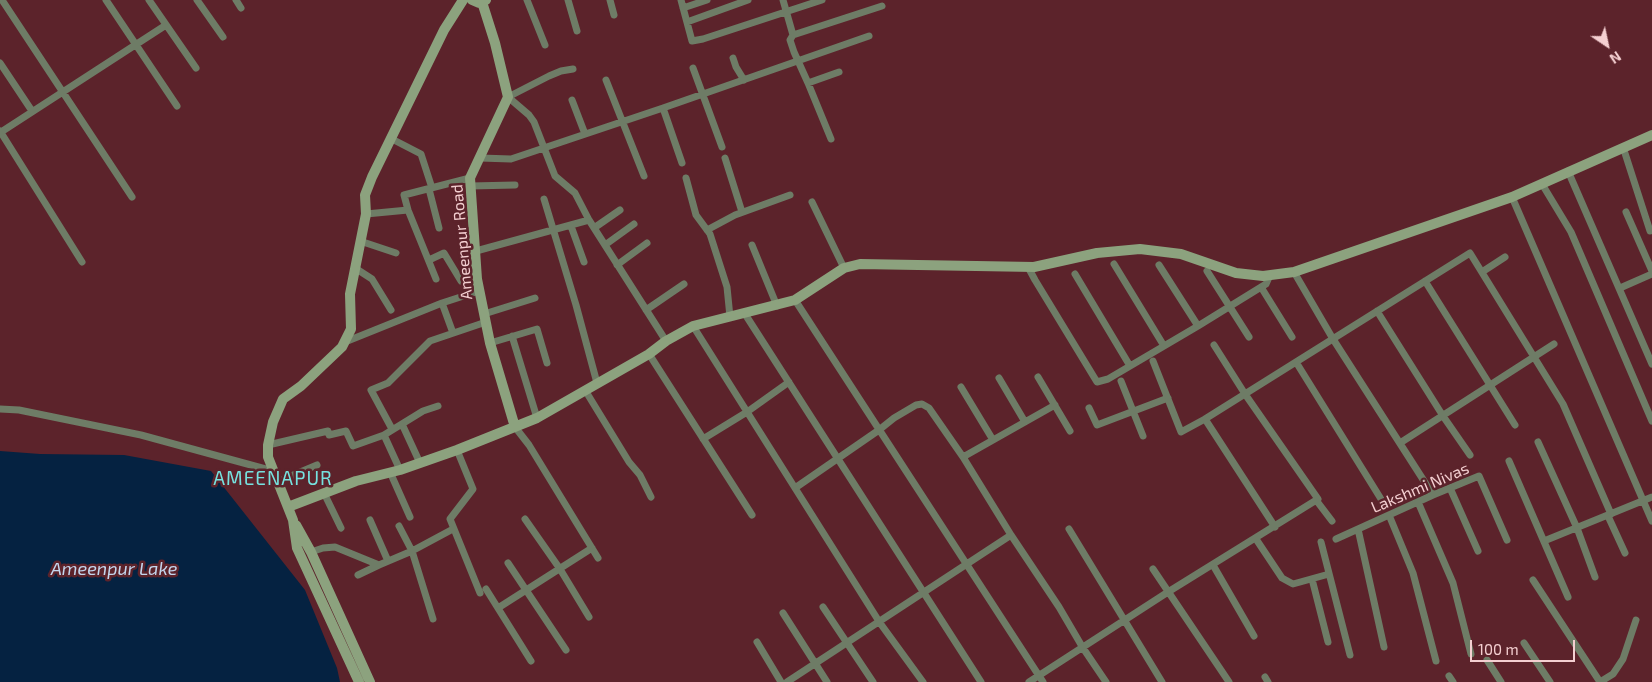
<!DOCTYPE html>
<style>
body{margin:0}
#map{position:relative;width:1652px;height:682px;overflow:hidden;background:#5c232b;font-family:"Exo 2",sans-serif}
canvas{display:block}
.north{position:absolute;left:1582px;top:20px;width:50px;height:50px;-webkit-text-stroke:4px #5c232b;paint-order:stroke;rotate:146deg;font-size:14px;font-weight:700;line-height:20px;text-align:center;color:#f4cfd1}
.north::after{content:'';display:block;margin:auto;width:18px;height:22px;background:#f4cfd1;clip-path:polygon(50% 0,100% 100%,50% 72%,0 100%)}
.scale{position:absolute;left:1470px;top:640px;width:105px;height:22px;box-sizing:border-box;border:2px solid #f4cfd1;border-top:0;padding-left:6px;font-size:15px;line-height:18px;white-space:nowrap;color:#f4cfd1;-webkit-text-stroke:4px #5c232b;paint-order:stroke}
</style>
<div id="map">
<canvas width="1652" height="682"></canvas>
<div class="north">N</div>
<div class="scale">100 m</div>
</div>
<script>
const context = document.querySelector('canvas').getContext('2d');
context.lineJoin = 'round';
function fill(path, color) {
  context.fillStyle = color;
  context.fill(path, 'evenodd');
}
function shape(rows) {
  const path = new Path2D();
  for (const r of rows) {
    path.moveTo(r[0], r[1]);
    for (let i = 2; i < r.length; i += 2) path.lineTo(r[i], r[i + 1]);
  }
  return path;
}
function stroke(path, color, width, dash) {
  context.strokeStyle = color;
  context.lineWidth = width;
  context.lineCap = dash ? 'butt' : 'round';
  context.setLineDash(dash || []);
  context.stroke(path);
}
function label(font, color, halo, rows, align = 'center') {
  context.font = font + ' "Exo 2",sans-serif';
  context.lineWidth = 5;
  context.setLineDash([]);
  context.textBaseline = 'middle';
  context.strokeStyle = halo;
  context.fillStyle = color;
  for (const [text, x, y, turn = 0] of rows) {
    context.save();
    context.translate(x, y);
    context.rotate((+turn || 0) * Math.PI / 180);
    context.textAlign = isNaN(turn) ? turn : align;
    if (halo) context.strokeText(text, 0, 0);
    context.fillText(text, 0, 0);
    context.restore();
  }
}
fill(shape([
 [0,451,40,454,124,455,211,471,305,590,337,668,340,682,0,682]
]), '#052241');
stroke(shape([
 [2,0,132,197],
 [106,0,177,106],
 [149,0,196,68],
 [197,0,223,37],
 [236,0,241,8],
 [527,0,545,45],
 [568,0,577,31],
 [610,0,614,15],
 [681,0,692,41,703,39,822,0],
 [783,0,793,35,790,40,794,52,808,83,831,139],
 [683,8,707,0],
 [687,22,748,0],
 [793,35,882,6],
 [733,58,736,67,744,80],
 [0,63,32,111],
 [693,68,722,147],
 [573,69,561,71,549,76,508,97,529,115,534,122,555,176,575,193,589,220,666,341],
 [606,80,644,176],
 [808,83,839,72],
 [572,100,585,134],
 [663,108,682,163],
 [0,131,82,262],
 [1,132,166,25],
 [390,138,421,154,432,188],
 [1623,147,1650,231],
 [480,158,511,159,663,108,869,36],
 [725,158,742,212],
 [1568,171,1652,364],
 [686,178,696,215,710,234,727,287,730,317],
 [1542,184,1571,232,1652,421],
 [470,186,515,185],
 [429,189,439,228],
 [1512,197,1652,521],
 [544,199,576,305,597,383],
 [812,202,844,268],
 [1626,212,1652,271],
 [366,214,408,210],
 [571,226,584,262],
 [594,228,620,210],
 [707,230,735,215,790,195],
 [360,241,396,253],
 [605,245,634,224],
 [752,245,777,306],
 [476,251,589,220],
 [429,260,444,253,461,281],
 [1114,264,1164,346],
 [617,265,647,243],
 [1159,265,1198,326,1266,284,1270,275],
 [1028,267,1035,280,1097,382,1108,379,1198,326],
 [355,268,372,279,391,310],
 [1207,271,1249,337],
 [1294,272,1333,339,1433,495],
 [1482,272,1505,257],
 [1075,274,1130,366],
 [436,279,408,210,404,195,470,178],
 [1425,281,1515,425],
 [1261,287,1292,337],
 [1620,288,1652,274],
 [795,300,1043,682],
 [442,303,479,291],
 [646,310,684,284],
 [1377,311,1443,416,1470,455],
 [484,314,535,298],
 [745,314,981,682],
 [693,326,880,623,923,682],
 [512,336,537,418],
 [345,342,442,303,453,333],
 [490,343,537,329,547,363],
 [649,354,752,515],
 [1153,361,1181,432,1205,419],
 [1296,362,1381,499],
 [1038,377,1070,431],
 [999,378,1025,422],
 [1121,381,1143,436],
 [961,387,993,440],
 [585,390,629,462,640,475,651,497],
 [1089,408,1097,425,1168,398],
 [0,409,19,410,141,435,273,471],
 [402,424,420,463],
 [515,427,529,445,598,558],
 [392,429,371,390,388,383,430,341,486,322],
 [384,435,423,411,438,406],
 [703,439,747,412,789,382],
 [1538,442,1577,528,1595,577],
 [1400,443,1554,344],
 [268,445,328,431,329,435,346,431,353,446,384,435,400,470],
 [457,450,473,489,450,519,480,593],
 [963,457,1011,535],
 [1509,461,1568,597],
 [390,472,410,517],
 [279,481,317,465],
 [795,488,879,430,894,418,916,405,922,404,929,408,963,457,1055,405],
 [1450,488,1478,551],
 [324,493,341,528],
 [1316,500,1332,521],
 [1418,502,1453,583,1471,654],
 [1389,515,1413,573,1436,661],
 [1608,516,1625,553],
 [525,519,560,569,589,617],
 [370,520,388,561],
 [399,526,412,551,433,619],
 [1275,527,1205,419,1470,253,1563,404,1611,514],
 [1069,529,1162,682],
 [1358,529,1384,647],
 [1256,539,1282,578,1293,584,1329,574],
 [1336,539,1433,495,1479,476,1507,540],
 [1544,541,1652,497],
 [1321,542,1350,655],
 [311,552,323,548,335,547,379,565,412,551,453,529],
 [508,563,566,650],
 [1213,565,1254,636],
 [1153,569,1229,682],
 [358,575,379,565],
 [1312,579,1328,642],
 [1533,580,1600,682],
 [486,589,531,661],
 [823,607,873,682],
 [498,608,592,548],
 [783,613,827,682],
 [757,642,781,682],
 [1524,643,1550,682],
 [1487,660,1501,682],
 [1449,676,1453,682],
 [1265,677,1268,682],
 [787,682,1011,535,1059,607,1083,648,1106,682],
 [1029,682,1168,592,1318,499,1245,394,1214,345],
 [1600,682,1613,674,1623,659,1636,620]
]), '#6e7c66', 7);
stroke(shape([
 [472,0,479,3,486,0],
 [482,2,495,43,508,97,470,178,477,279,490,343,515,427],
 [288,507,356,481,400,470,457,450,537,418,649,354,666,341,693,326,795,300,844,268,860,264,1034,267,1097,253,1140,249,1181,254,1236,273,1263,276,1294,272,1512,197,1652,135],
 [296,525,311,552,370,682],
 [359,682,297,548,293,520,268,457,268,445,273,422,283,399,301,386,342,347,351,329,350,294,366,214,365,195,372,177,444,30,463,0]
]), '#8ca27e', 10);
label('16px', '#f4cfd1', '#5c232b', [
 ["Ameenpur Road",462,242,-95],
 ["Lakshmi Nivas",1420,488,-23]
]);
label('italic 18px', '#c3d6ee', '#5c232b', [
 ["Ameenpur Lake",114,569]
]);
context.letterSpacing = '1px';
label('19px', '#76e2df', '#5c232b', [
 ["AMEENAPUR",273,479]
]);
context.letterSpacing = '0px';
</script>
